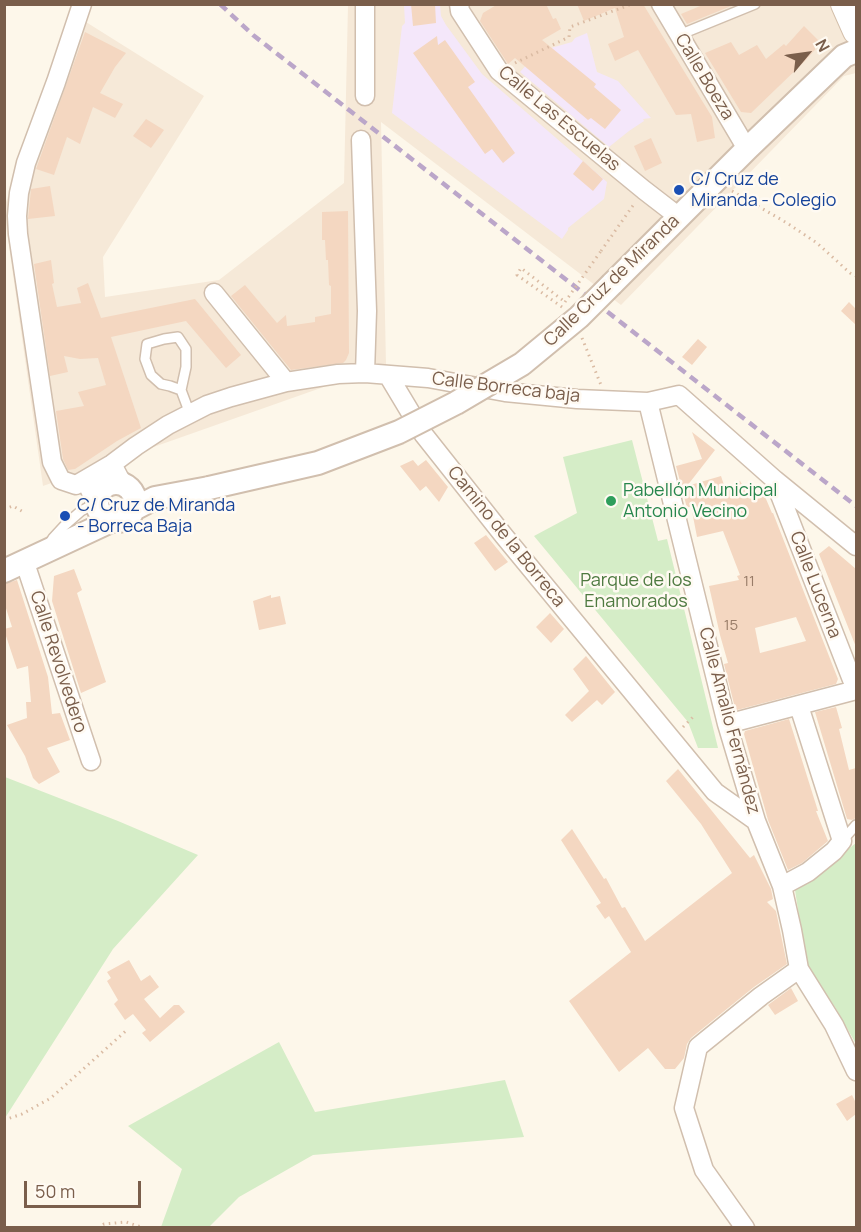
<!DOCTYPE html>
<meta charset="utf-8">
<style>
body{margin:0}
#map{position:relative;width:861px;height:1232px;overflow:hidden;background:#fdf7ea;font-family:Manrope,sans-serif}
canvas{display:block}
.frame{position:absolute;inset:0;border:6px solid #7a5e4b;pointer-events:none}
.north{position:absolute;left:777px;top:24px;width:60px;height:60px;-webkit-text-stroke:4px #fffaf2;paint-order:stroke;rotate:61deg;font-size:16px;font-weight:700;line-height:24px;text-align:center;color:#7a5e4b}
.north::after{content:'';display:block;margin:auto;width:21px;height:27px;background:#7a5e4b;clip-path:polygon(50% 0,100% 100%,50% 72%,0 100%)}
.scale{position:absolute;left:24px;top:1181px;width:117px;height:27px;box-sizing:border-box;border:3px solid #7a5e4b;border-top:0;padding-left:8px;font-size:18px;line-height:21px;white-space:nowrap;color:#7a5e4b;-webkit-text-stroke:4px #fffaf2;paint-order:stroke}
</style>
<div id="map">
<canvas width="861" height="1232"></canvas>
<div class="frame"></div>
<div class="north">N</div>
<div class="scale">50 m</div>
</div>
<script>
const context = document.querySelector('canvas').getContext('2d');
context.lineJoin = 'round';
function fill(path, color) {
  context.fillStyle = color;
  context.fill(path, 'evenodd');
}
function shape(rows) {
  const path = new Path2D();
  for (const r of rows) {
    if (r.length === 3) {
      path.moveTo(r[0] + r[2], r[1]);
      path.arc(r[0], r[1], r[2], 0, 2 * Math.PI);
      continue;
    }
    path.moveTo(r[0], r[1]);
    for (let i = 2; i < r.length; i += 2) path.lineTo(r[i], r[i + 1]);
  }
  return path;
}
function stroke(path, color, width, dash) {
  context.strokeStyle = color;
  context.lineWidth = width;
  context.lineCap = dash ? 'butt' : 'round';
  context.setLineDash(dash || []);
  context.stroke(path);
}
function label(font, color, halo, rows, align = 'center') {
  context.font = font + ' Manrope,sans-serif';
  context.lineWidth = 5;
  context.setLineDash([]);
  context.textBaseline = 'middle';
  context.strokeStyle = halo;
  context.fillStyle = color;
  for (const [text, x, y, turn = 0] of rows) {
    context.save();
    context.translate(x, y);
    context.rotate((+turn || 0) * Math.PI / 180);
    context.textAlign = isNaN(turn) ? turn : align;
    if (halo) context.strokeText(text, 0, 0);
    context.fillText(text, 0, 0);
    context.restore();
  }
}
fill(shape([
 [348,5,856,5,856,73,844,76,621,305,381,122,386,365,43,486,5,218,4,208,70,12,204,96,103,257,105,297,219,280,344,183]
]), '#f6e9d8');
fill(shape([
 [404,5,440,5,441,16,446,25,482,74,607,182,604,199,568,228,568,230,562,239,392,113,402,26,405,23],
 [587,33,597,72,618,81,651,118,643,119,644,121,629,131,609,147,520,72,536,54,544,50,572,42,575,38]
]), '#f4e7fa');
fill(shape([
 [632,440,658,541,667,539,718,748,698,748,688,722,534,536,577,513,563,457],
 [5,777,118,821,198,855,113,949,5,1118],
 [856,843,856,1044,835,1007,807,969,795,890],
 [279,1042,315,1112,505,1080,524,1137,313,1155,239,1197,209,1227,161,1227,182,1169,128,1126]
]), '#d5edc7');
fill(shape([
 [411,4,435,4,436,23,413,26],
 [498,4,546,4,553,19,556,18,561,29,542,40,596,84,594,87,621,110,605,129,591,118,588,120,515,58,508,64,480,21,483,13],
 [577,4,643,4,712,117,715,138,697,142,691,114,676,115,638,50,615,61,608,44,624,37,615,8,584,21],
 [705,4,736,4,687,24,681,14],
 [804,26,821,43,804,62,751,113,741,112,705,53,731,42,739,55,757,45,766,59,784,44,786,46],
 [85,32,126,53,115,67,100,93,123,104,115,118,93,107,80,144,67,137,54,175,36,169],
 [437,36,438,45,445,40,475,82,468,87,515,153,503,163,492,149,485,154,413,53],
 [146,119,164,130,151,148,133,136],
 [651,138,662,163,645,171,634,146],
 [583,161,603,179,593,191,573,174],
 [50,186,55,216,28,219,31,189],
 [348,211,349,353,346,360,343,363,291,370,231,296,245,285,277,323,286,315,287,326,315,322,315,317,331,314,331,286,329,285,328,260,326,260,325,240,322,240,322,212],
 [51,260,54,283,52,284,57,307,81,303,77,288,88,283,101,318,195,299,241,355,226,368,186,321,111,337,141,428,117,441,75,469,68,470,63,459,56,411,84,406,78,392,106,385,98,358,80,359,64,356,68,372,50,376,34,264],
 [849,302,856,309,856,325,841,311],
 [698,339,707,347,692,365,682,357],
 [692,432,715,450,687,486,721,476,726,491,740,481,750,497,763,492,772,513,773,513,838,679,836,684,737,710,735,708,724,664,728,663,720,635,709,586,739,580,737,576,740,575,723,531,697,537,691,506,687,508,676,466,702,459],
 [796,617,806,641,760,653,755,628],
 [413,460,418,466,426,460,448,487,439,502,426,486,420,491,400,466],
 [486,535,508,562,495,571,474,543],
 [829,546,856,569,856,647,819,554],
 [74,569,82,590,77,593,106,682,81,693,52,601,54,576],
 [17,580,48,677,52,714,60,713,70,740,47,748,60,772,39,784,33,778,25,756,7,725,27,718,26,702,31,702,28,666,17,669,4,630,4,629,12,627,4,602,4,584],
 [271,595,271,598,280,596,286,624,259,630,253,601],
 [550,613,564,629,551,643,536,627],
 [586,656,615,692,602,705,597,700,572,722,565,715,589,691,573,669],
 [836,707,842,728,839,729,849,770,856,768,856,818,852,820,847,819,815,712],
 [789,719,818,811,816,811,828,841,802,863,788,870,768,820,744,734,745,731],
 [678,769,750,858,754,855,771,889,773,899,767,902,776,911,787,964,754,987,691,1038,687,1044,684,1058,675,1069,665,1069,648,1048,619,1072,569,1001,631,952,609,916,605,919,596,906,601,903,561,840,572,829,604,879,606,878,622,908,625,907,645,941,732,873,701,824,666,781],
 [129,960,141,981,150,975,159,987,144,999,160,1018,174,1005,179,1005,185,1012,150,1042,142,1033,146,1030,133,1014,125,1020,114,1004,118,1000,107,981,111,978,107,972],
 [791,988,798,1001,775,1015,768,1005],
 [852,1095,856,1103,856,1114,847,1121,836,1104]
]), '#f4d7c1');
const service = shape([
 [679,35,755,4],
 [181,390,170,386,161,384,151,375,145,359,147,344,164,339,178,337,186,349,186,367,181,390,190,414],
 [50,543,53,538,65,525,81,511,98,502],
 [842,841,856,825]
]);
const minor = shape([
 [82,4,56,82,26,163,19,193,17,216,18,234,52,462,61,480,76,485,112,464,136,446,168,425,207,405,231,397,286,382,338,374,365,373,428,378,505,392,577,399,648,402,679,395,775,480,856,546],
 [459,4,460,11,499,71,644,190,679,217],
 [661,4,747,149],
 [365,96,365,4],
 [361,140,367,311,365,373],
 [214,293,286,382],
 [388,375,424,435,504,536,715,792,756,821],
 [648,402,727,724,756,821,782,886,792,930,799,969,834,1025,856,1071],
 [112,464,123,485],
 [85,480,91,492,98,500],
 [775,482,856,690],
 [25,563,91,761],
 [727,724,856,690],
 [782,886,808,872,834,851,842,841,799,706],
 [745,1228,704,1170,684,1108,698,1047,761,996,799,969]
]);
const tertiary = shape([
 [612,284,747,149,844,56,856,51],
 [116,502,19],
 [134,509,155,498,209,488],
 [4,571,111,521]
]);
const secondary = shape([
 [844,4,856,31]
]);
stroke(service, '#d1bfae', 12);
stroke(minor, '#d1bfae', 21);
stroke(tertiary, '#d1bfae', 26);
stroke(secondary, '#d4c0ac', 28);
stroke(shape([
 [515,63,569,37,570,27,632,4],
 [732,191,787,223,817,243,850,273,856,276],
 [601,251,634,204],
 [562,307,517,275,521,268,565,302],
 [582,338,601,385],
 [4,509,13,506,25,513],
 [683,727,694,716],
 [4,1120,22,1114,51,1098,127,1030],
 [98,1228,104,1224,126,1222,144,1228]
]), '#dabba3', 3, [1.5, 4.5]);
stroke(service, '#fff', 9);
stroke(minor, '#fff', 18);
stroke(tertiary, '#fff', 22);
stroke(secondary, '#fff', 26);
stroke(shape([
 [220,4,253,35,856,506]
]), '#bba6c9', 4.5, [9, 6]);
const tertiaryBridge = shape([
 [209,488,318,463,399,432,456,403,522,364,579,317,612,284]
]);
stroke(tertiaryBridge, '#d1bfae', 26, []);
stroke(shape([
 [565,302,601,251]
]), '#dabba3', 3, [1.5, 4.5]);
stroke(tertiaryBridge, '#fff', 22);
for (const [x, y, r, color] of [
 [679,190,6,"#1a4fb4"],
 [611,501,6,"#2e9e5b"],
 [65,516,6,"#1a4fb4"]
]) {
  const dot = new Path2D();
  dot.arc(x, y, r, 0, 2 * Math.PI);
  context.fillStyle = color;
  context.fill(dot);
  stroke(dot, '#fffaf2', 2);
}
label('15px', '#987c68', null, [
 ["11",749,582],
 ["15",731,626]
]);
label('18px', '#7a5e4b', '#fffaf2', [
 ["Calle Boeza",704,77,59],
 ["Calle Las Escuelas",559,119,40],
 ["Calle Cruz de Miranda",612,281,-44],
 ["Calle Borreca baja",506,388,7],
 ["Camino de la Borreca",506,537,51],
 ["Calle Lucerna",815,585,69],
 ["Calle Revolvedero",58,662,72],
 ["Calle Amalio Fernández",729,721,75]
]);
label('18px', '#164399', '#fffaf2', [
 ["C/ Cruz de",691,180],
 ["Miranda - Colegio",691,201],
 ["C/ Cruz de Miranda",77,506],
 ["- Borreca Baja",77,527]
], 'left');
label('18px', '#27864d', '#fffaf2', [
 ["Pabellón Municipal",623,491],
 ["Antonio Vecino",623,512]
], 'left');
label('18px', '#4e7a40', '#fffaf2', [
 ["Parque de los",636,581],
 ["Enamorados",636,602]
]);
</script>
